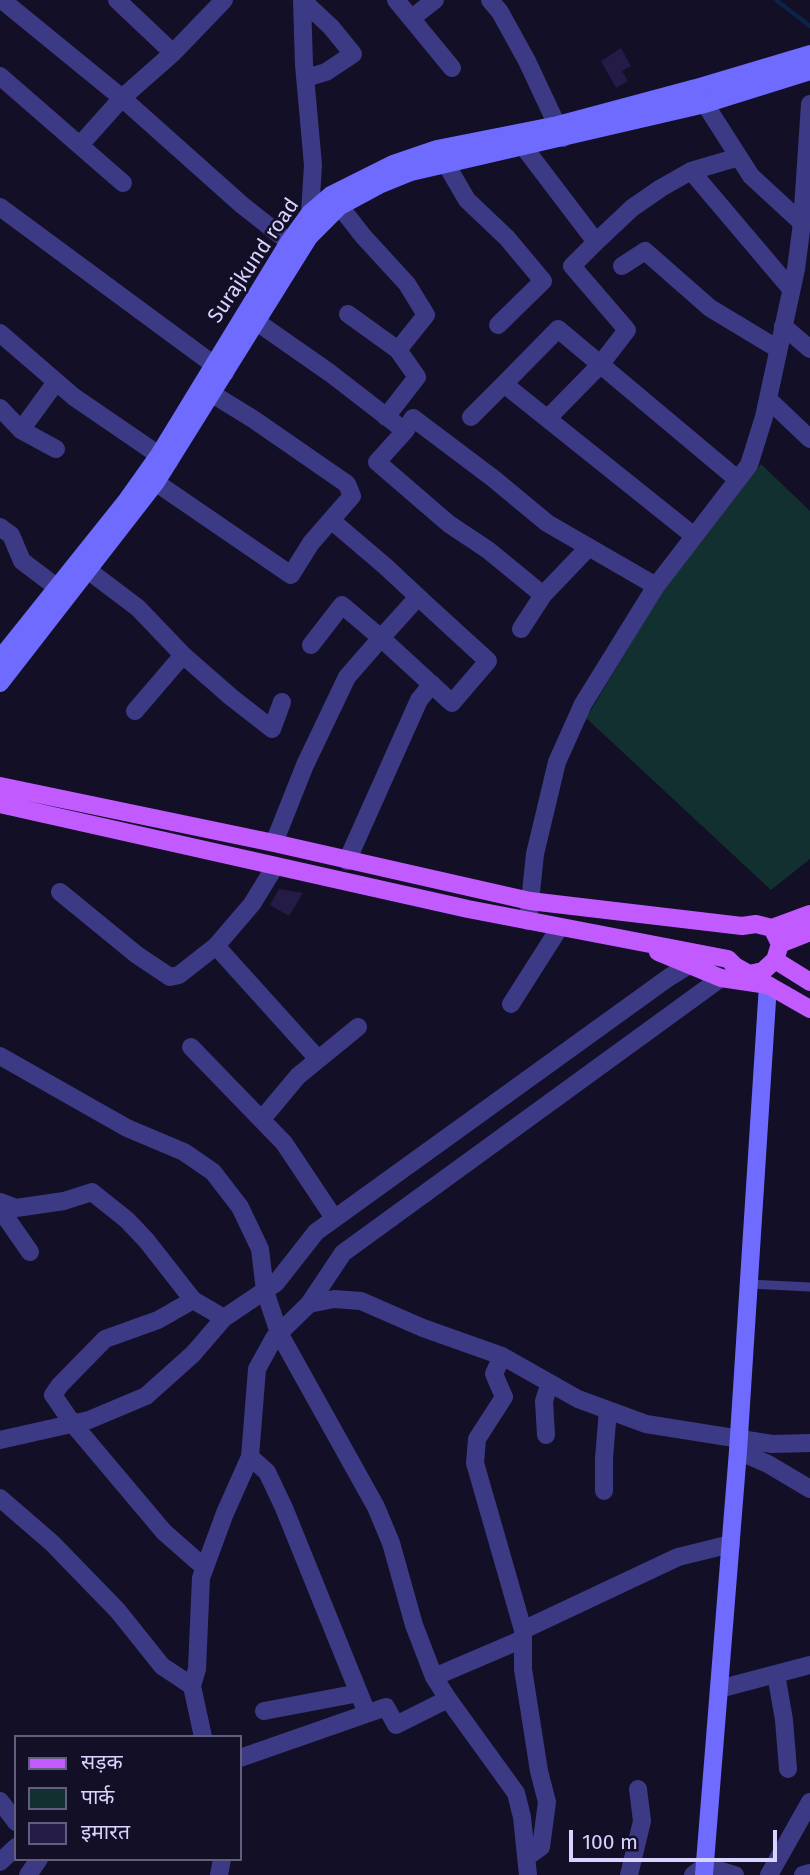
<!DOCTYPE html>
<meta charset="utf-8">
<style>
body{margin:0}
#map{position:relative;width:810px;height:1875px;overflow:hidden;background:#130f26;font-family:"Fira Sans","Noto Sans Devanagari",sans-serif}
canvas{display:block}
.legend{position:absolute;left:14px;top:1735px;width:228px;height:126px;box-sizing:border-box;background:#130f26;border:2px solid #625e7d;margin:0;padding:9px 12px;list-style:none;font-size:21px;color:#d9d4ff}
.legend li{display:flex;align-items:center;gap:14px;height:35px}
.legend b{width:35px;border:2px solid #625e7d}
.scale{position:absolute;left:569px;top:1830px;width:208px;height:32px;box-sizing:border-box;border:4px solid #d9d4ff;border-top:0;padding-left:9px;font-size:21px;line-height:24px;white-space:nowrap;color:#d9d4ff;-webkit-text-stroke:5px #130f26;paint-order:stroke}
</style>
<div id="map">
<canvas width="810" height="1875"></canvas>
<ul class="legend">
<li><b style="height:9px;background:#c25bff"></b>सड़क</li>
<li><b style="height:19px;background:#12302f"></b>पार्क</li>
<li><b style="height:19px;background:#241b47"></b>इमारत</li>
</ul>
<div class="scale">100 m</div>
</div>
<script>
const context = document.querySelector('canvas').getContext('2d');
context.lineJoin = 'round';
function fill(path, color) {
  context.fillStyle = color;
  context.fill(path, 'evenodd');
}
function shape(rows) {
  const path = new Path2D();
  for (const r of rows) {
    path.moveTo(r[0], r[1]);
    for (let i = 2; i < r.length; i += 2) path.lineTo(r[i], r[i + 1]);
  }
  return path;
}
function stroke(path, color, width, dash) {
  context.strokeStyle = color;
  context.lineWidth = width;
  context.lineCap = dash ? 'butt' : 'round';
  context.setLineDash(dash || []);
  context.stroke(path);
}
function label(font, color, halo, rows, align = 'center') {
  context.font = font + ' "Fira Sans",sans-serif';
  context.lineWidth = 5;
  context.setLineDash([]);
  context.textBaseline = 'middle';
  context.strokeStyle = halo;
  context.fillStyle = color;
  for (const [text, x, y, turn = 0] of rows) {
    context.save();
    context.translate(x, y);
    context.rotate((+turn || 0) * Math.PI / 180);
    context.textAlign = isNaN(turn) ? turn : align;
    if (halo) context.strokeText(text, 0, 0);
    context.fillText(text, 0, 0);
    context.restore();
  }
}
fill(shape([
 [761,464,810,511,810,859,771,890,586,718,668,582]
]), '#12302f');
stroke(shape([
 [776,0,810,26]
]), '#0c2248', 4.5);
fill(shape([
 [621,48,631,66,622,71,628,81,616,88,601,61],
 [279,889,303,893,289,916,270,905]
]), '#241b47');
stroke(shape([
 [749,1284,810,1287]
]), '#3d3a85', 9);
stroke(shape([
 [2,0,122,98,242,205,289,242],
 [302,0,304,65,313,165,310,213,317,221],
 [302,0,331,27,353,54,326,72,306,78],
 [396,0,452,68],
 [490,0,500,12,527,61,563,138],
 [412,18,435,0],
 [173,53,224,0],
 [0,76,123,183],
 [705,104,751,176,802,223],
 [80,145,122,98,173,53,117,0],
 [523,146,596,242,632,208,661,188,691,171,739,157],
 [439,152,467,200,507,238,543,281,498,325],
 [691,171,791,289],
 [331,195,363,236,407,284,426,315,398,350,417,377,386,417],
 [0,207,225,373],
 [622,266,645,251,710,308,778,349],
 [348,314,398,350],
 [257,322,330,373,405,431,413,418,494,479,547,523,656,586],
 [783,326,810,349],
 [0,333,74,397,169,462],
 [504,384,558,329,737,479],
 [201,387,253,419,347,484,352,496,331,520,385,566,429,607,488,661,452,703,381,638,418,597],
 [768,399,810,439],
 [0,408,21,430],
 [471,417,504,384,694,536],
 [549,417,600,365,627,330,572,266,596,242],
 [405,431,377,462,449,524,488,550,543,595,588,548],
 [56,449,21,430,56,382],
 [145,475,291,575,311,543,331,520],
 [0,527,11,535,22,561,67,595],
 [89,571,138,608,183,655,231,697,272,729,282,702],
 [521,629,543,595],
 [135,711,183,655],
 [274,843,305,765,347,677,381,638,342,605,311,645],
 [347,861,419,700,432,684],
 [60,892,137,955,170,977,179,975,216,946,252,904,271,873,273,866],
 [528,921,535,854,557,762,583,704,656,586,749,465,764,417,796,269,802,223,810,104],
 [216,946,318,1059],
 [511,1004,560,927],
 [191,1047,284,1143,334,1218],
 [0,1056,127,1128,184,1152,213,1172,240,1207,260,1249,265,1291,279,1333,376,1507,391,1543,414,1625,434,1677,448,1699,516,1793,522,1817,528,1875],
 [262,1119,298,1076,358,1027],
 [0,1202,16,1208,64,1201,92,1192,127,1220,146,1240,193,1300,224,1318],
 [0,1209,30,1252],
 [193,1300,158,1320,105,1339,60,1385,53,1395,73,1424,164,1532,205,1568],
 [309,1304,334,1299,361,1301,423,1328,502,1356,578,1399,646,1424,772,1444,810,1443],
 [502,1356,494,1374,504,1397,477,1439,475,1463,523,1630,523,1669,539,1771,547,1802,541,1847,527,1857],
 [546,1435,544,1401,550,1383],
 [0,1440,89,1420,146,1396,193,1354,224,1318,276,1283,316,1232,668,978,689,965],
 [738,1451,768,1464,810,1489],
 [250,1457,267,1472,284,1508,367,1713],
 [604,1491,604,1458,608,1410],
 [0,1498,52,1543,118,1611,162,1666,192,1686],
 [523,1630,678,1557,731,1544],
 [776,1674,784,1720,788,1769],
 [434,1677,523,1639],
 [719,1689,810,1665],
 [264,1711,359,1693],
 [203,1737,192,1686,197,1669,201,1578,225,1513,250,1457,257,1369,274,1338,309,1304,343,1253,721,978],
 [240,1758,386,1707,396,1725,448,1699],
 [0,1801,16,1822],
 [0,1862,16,1847],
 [28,1875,39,1859],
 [219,1875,222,1859],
 [629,1875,642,1821,638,1789],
 [693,1875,705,1866,735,1875],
 [769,1875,810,1802],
 [803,1875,810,1873]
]), '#3d3a85', 18);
stroke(shape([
 [0,659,127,500,159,455,289,242,310,213,331,195,393,164,437,149,558,125,696,88,810,54],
 [0,683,156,482,309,237,340,206,379,185,411,172,705,104,810,71],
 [704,1875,738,1451,768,985]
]), '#6f6bff', 18);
stroke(shape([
 [0,786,274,843,530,901,742,926,756,924,772,928,810,914],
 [0,804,468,909,728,959,735,966,749,974,763,971,775,960,780,944,772,928],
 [780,944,810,932],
 [658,952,721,978,768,985,810,1009],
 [775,960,810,982]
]), '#c25bff', 18);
label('21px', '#d9d4ff', '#130f26', [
 ["Surajkund road",254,261,-56]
]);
</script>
